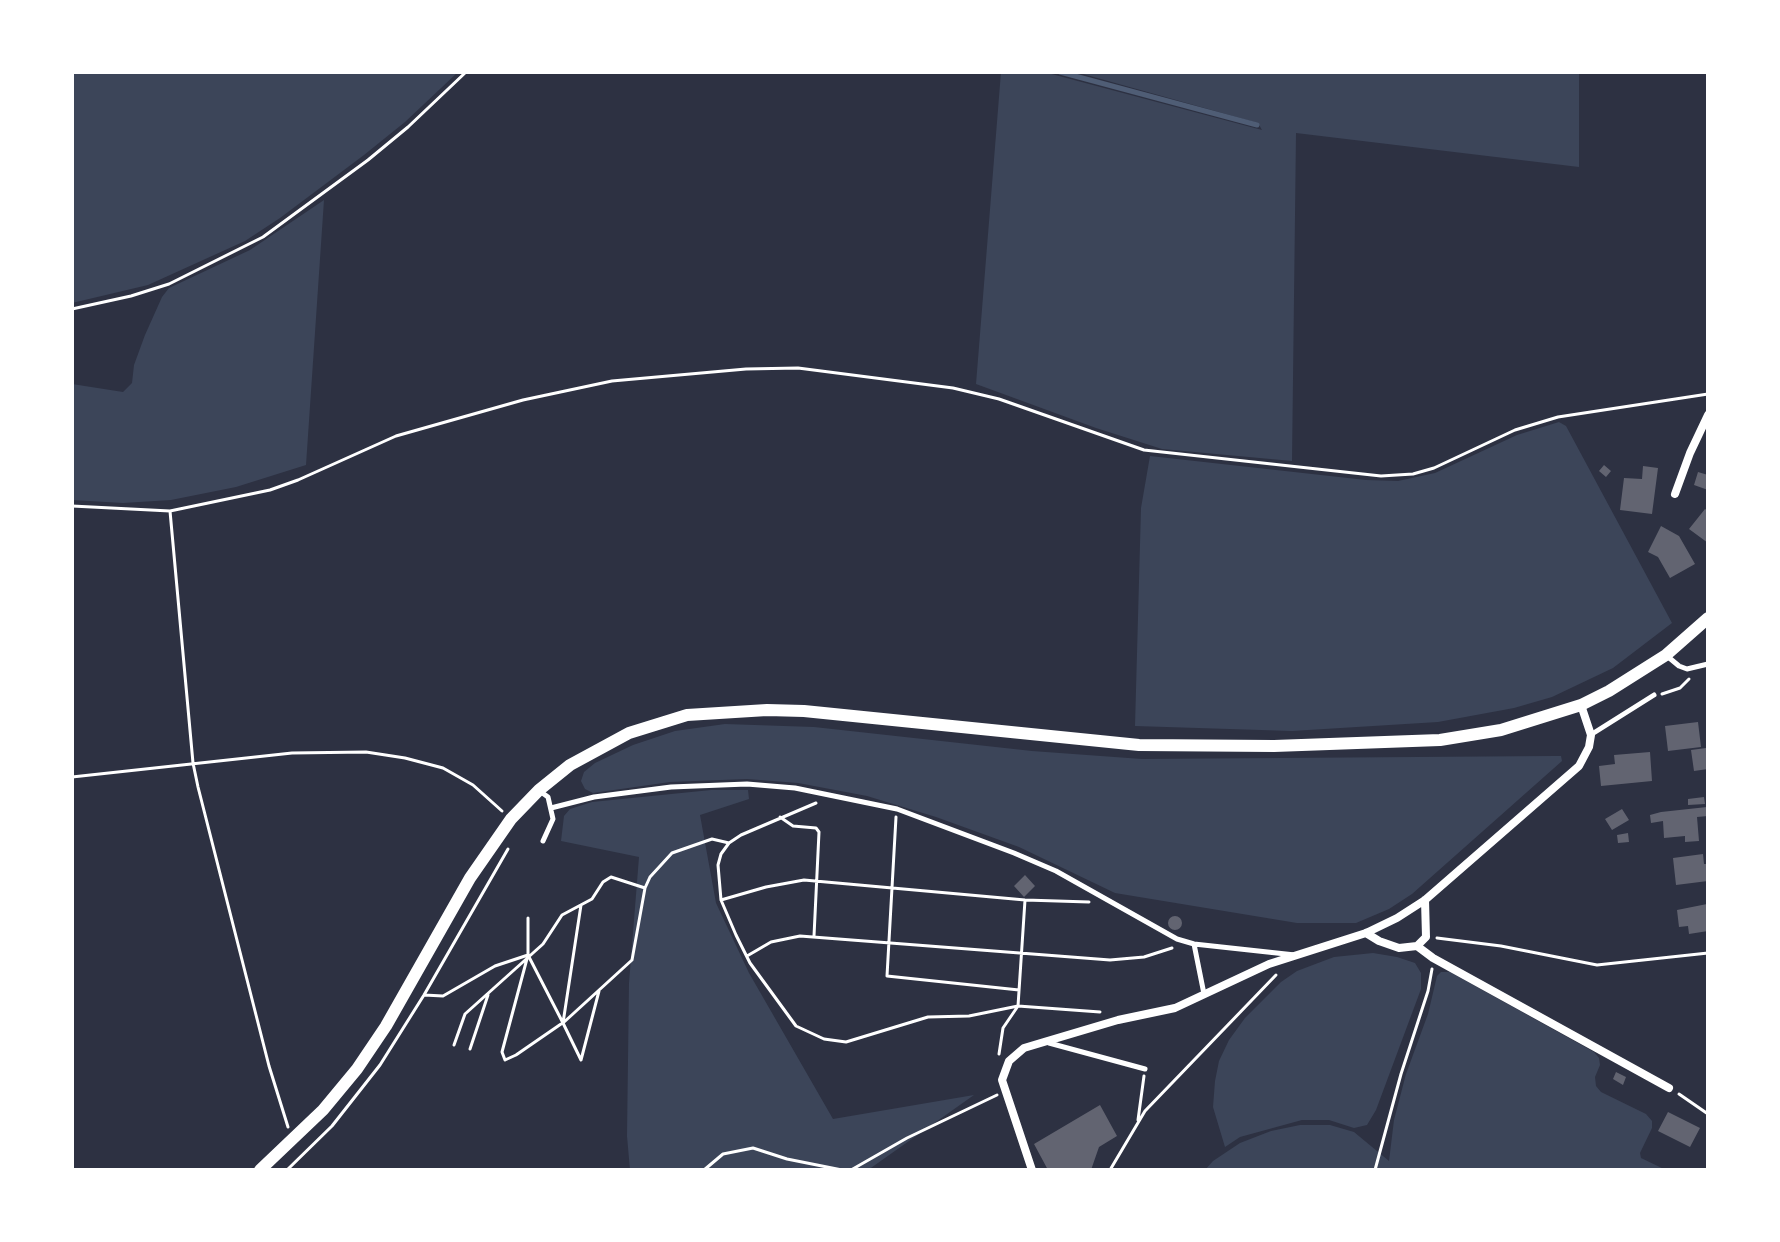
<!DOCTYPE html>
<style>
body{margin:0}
#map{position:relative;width:1780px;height:1242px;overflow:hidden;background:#2d3142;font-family:"Public Sans",sans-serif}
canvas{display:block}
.frame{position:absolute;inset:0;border:74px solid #fff;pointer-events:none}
</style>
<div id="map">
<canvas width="1780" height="1242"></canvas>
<div class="frame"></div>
</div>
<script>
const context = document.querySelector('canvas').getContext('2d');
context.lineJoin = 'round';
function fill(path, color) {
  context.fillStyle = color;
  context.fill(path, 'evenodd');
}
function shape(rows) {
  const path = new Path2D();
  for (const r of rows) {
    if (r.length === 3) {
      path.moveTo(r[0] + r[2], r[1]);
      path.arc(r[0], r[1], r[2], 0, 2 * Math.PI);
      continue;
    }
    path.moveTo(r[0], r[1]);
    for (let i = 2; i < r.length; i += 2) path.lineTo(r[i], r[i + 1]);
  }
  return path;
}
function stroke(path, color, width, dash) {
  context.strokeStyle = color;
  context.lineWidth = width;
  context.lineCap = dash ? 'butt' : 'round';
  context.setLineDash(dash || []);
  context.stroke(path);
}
fill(shape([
 [97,72,458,72,405,122,364,155,280,218,245,241,148,285,72,303,72,74],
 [1001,72,1044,72,1262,130,1258,123,1076,72,1579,72,1579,167,1296,133,1292,461,1162,449,1096,428,976,384],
 [324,200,306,465,236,487,171,500,123,503,72,500,72,384,123,392,132,383,134,365,145,335,162,297,169,288,250,250],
 [1559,422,1566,426,1672,623,1613,668,1552,697,1514,708,1438,722,1292,731,1135,726,1141,508,1150,456,1366,480,1398,481,1435,473,1517,435],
 [725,724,814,727,1032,751,1142,759,1552,756,1561,756,1562,761,1412,894,1389,909,1356,923,1297,923,1115,893,1019,847,936,817,867,796,798,783,747,779,670,782,593,793,585,789,581,781,584,772,595,763,633,745,675,731],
 [711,790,748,790,749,799,700,815,716,903,749,973,833,1119,974,1095,868,1170,630,1170,627,1136,629,983,639,857,561,841,564,816,570,809,592,802],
 [1373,953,1397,957,1415,963,1421,973,1421,989,1376,1110,1367,1125,1354,1128,1329,1120,1302,1120,1240,1137,1225,1147,1213,1107,1215,1081,1219,1061,1229,1040,1245,1018,1281,982,1297,971,1334,957],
 [1441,972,1450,972,1594,1052,1599,1058,1600,1065,1595,1077,1596,1086,1601,1092,1646,1114,1652,1121,1652,1128,1640,1153,1641,1158,1666,1170,1205,1170,1213,1161,1240,1143,1271,1131,1300,1125,1330,1125,1354,1132,1389,1161,1394,1120,1406,1074,1428,1014,1437,976]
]), '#3c4559');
stroke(shape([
 [1060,72,1257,125]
]), '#4f5d75', 5);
fill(shape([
 [1604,465,1611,471,1606,477,1599,471],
 [1643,466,1658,468,1652,514,1620,510,1624,478,1642,479],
 [1698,472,1708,475,1708,490,1694,485],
 [1705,509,1708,511,1708,543,1689,529],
 [1661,526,1679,536,1695,564,1670,578,1658,557,1648,552],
 [1698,722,1701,747,1668,751,1665,726],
 [1706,748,1708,769,1694,771,1691,750],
 [1650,752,1652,781,1601,786,1599,766,1615,764,1614,755],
 [1704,797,1705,804,1688,805,1688,799],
 [1707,807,1708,816,1697,817,1699,841,1685,842,1685,836,1664,838,1663,821,1651,823,1650,815,1661,812],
 [1622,809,1629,820,1612,830,1605,819],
 [1628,833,1629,842,1618,843,1617,835],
 [1703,854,1704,864,1708,864,1708,881,1676,885,1673,858],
 [1025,875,1035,886,1024,897,1014,886],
 [1707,904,1708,931,1689,934,1688,926,1679,927,1677,910],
 [1175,923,7],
 [1616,1072,1626,1077,1623,1085,1613,1079],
 [1100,1105,1117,1136,1099,1147,1091,1170,1048,1170,1034,1144],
 [1668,1112,1700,1128,1690,1147,1658,1131]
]), '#626471');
stroke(shape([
 [72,309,131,296,169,284,263,237,368,160,408,127,466,72],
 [72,506,170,511,193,763,198,787,269,1066,288,1127],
 [170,511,270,490,298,480,396,436,523,400,612,381,746,369,798,368,953,388,999,399,1144,450,1381,476,1413,474,1434,468,1515,430,1558,417,1708,394],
 [1662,694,1680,688,1689,679],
 [72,777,292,753,366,752,405,758,443,768,473,785,502,811],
 [816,803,741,835,729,843,721,854,718,865,721,900,736,935,750,963,796,1026,824,1039,846,1042,928,1017,969,1016,1018,1006,1100,1012],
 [780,817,793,826,816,828,819,832,814,936],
 [896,817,887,976,1019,990],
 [721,900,766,887,804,880,1025,900,1089,902],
 [581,905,563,1023,581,1060,599,991],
 [528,918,528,955,502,1052,505,1060,516,1055,561,1024],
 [1437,938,1501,946,1597,965,1708,953],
 [747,956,771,942,800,936,1110,960,1144,957,1172,948],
 [424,995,443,996,495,966,528,955,563,1023,632,960,645,888,650,877,672,853,712,839,729,843],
 [454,1045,465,1014,543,944,562,915,592,899,603,882,611,877,645,888],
 [470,1049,488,995],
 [999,1054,1003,1028,1018,1006,1025,900],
 [1679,1094,1708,1114],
 [1138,1120,1144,1076],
 [287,1170,332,1126,380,1065,424,995,508,849],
 [704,1170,723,1154,753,1148,787,1159,842,1170],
 [851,1170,907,1138,997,1095],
 [1110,1170,1145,1111,1276,975],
 [1375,1170,1401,1074,1428,991,1432,969]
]), '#fff', 3);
stroke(shape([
 [1667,656,1679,666,1687,669,1708,664],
 [1592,734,1654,695],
 [541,792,548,797,553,819,543,841],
 [551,808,594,797,671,787,747,784,795,788,897,809,1014,853,1056,871,1177,939,1194,944,1295,955],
 [1194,944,1204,994],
 [1049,1043,1145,1069]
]), '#fff', 5);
stroke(shape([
 [1675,494,1690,453,1708,415],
 [1425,900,1426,937,1417,946,1433,958,1669,1088],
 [1366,933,1379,941,1399,948,1417,946],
 [1032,1170,1002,1080,1009,1061,1024,1048,1044,1042,1118,1020,1175,1008,1269,964,1366,933,1397,918,1425,900,1579,766,1589,747,1591,735,1581,705]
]), '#fff', 8);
stroke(shape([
 [260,1170,323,1110,357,1069,386,1026,470,878,511,819,539,790,570,765,629,733,687,715,767,710,804,711,1139,745,1274,746,1440,740,1501,730,1581,705,1609,691,1666,655,1708,618]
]), '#fff', 12);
</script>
